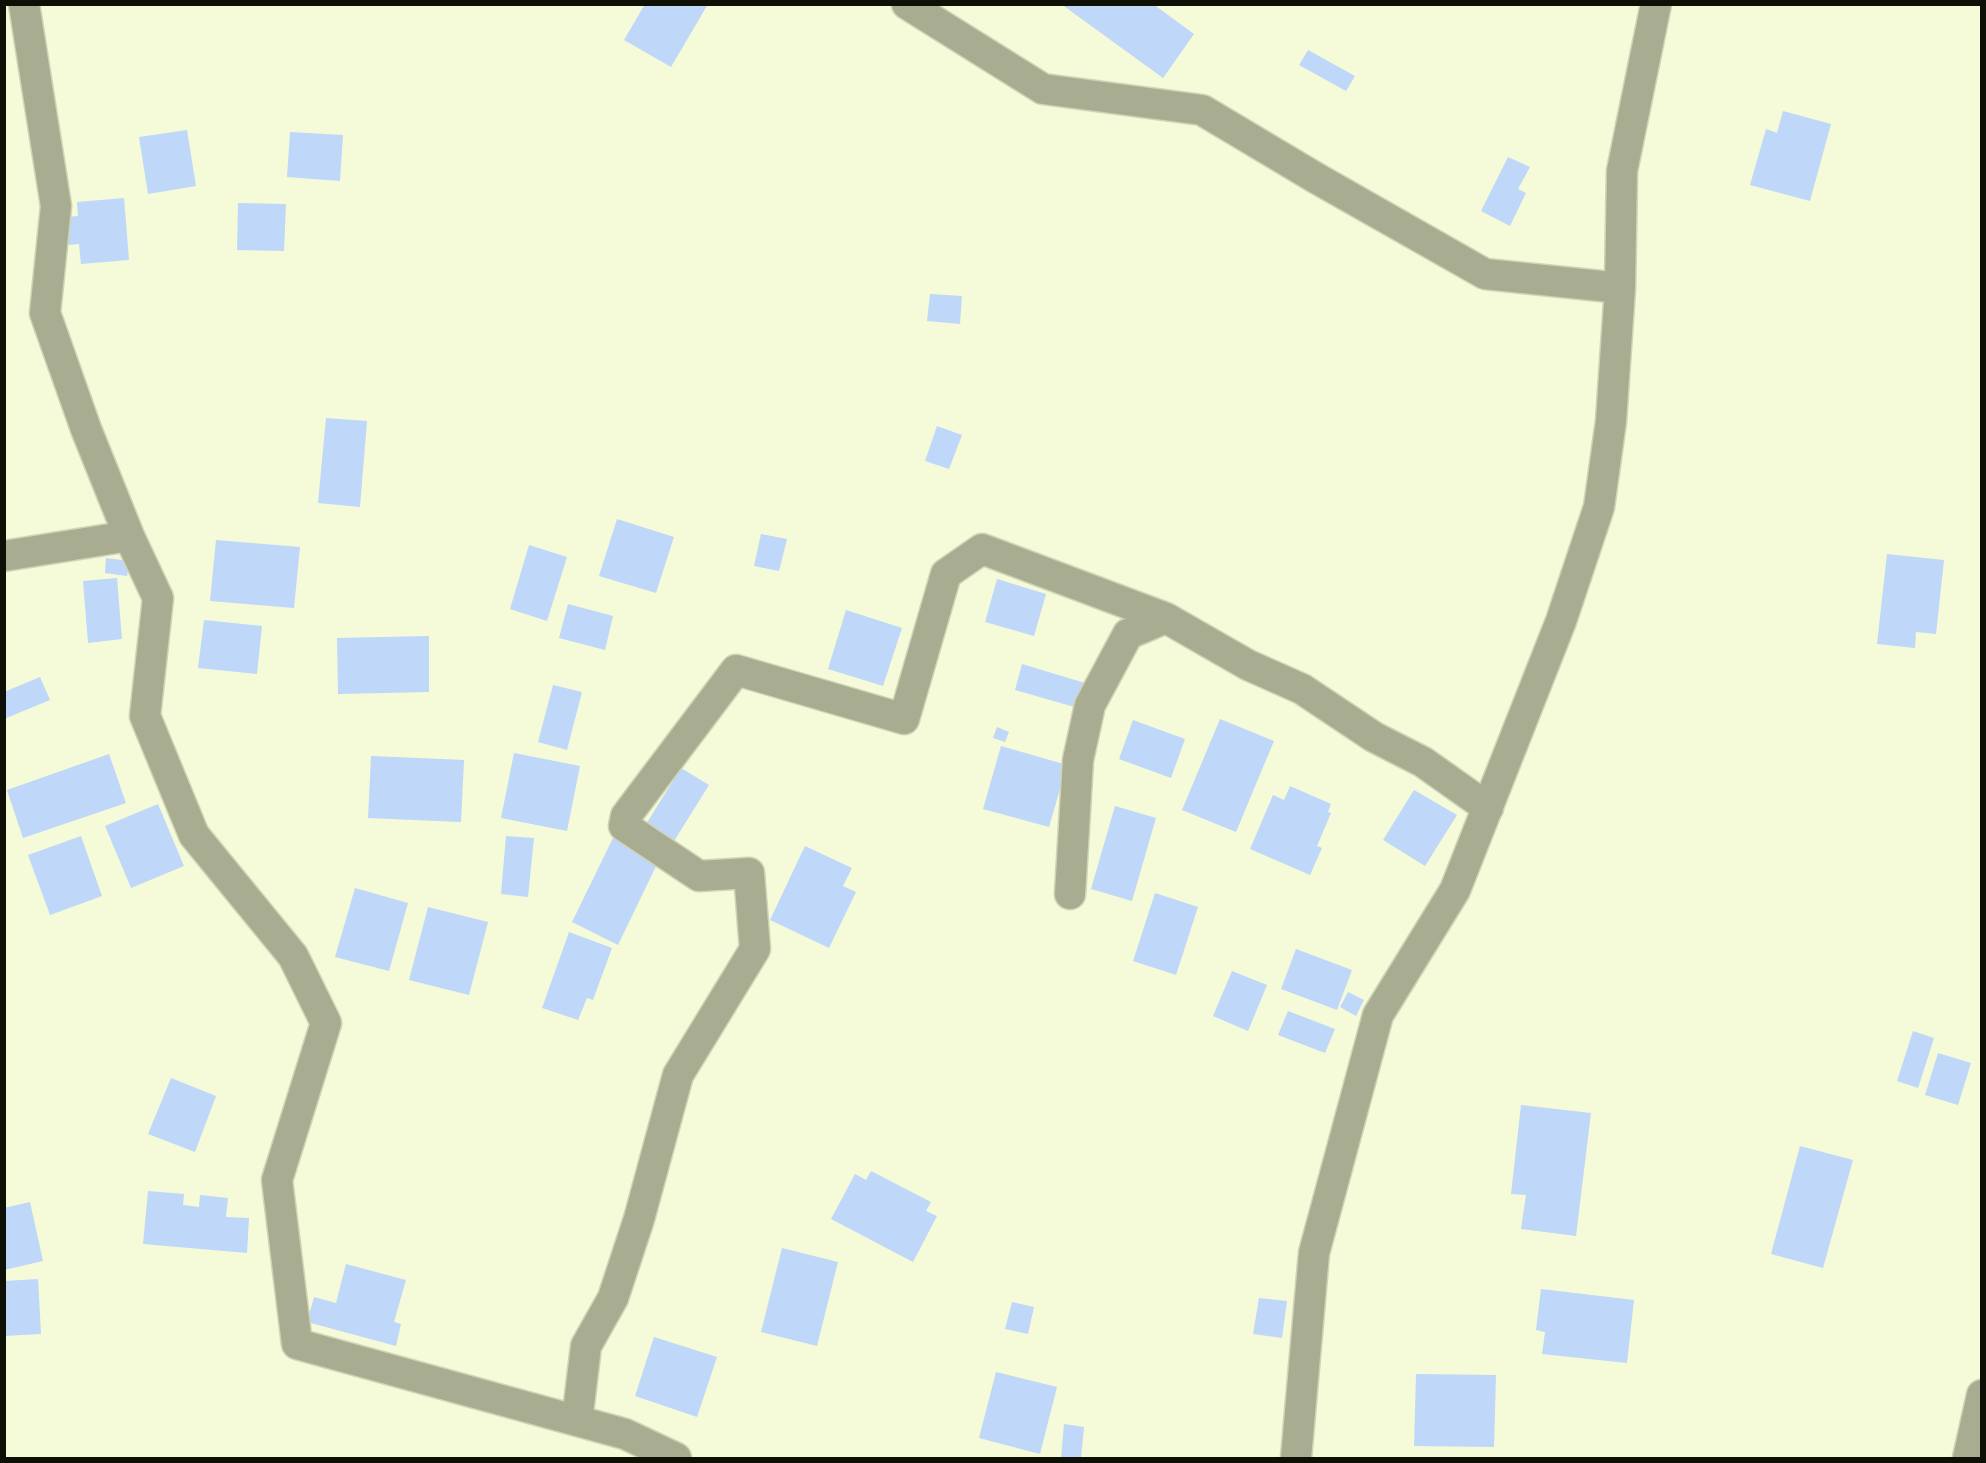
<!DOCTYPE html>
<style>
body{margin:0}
#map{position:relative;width:1986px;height:1463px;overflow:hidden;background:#f5fad9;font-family:"PT Sans",sans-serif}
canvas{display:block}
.frame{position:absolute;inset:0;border:6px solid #0e0f05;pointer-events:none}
</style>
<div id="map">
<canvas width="1986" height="1463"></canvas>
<div class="frame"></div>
</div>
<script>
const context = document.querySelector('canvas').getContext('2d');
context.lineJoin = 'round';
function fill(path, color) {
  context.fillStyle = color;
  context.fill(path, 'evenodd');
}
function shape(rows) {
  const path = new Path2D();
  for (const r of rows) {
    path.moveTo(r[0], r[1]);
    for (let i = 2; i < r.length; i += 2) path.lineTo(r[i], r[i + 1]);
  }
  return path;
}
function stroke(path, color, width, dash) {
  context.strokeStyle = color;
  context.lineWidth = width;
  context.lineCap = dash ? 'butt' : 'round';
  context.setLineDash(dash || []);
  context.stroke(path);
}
fill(shape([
 [645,4,708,4,671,67,624,40],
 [1061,4,1153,4,1194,34,1163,78],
 [1308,50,1355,76,1346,91,1299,65],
 [1783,111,1831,124,1810,201,1750,185,1766,129,1777,133],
 [187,130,196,186,148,194,139,137],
 [290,132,343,135,340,181,287,177],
 [1508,157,1530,167,1518,189,1526,193,1510,226,1481,211],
 [124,198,129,260,81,264,79,244,68,245,65,217,78,216,77,202],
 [238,203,286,204,284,251,237,250],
 [930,294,962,296,960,324,927,321],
 [326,418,367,421,360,507,318,503],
 [937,426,962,435,949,469,925,461],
 [617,519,674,537,656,593,599,576],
 [761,534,787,539,779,571,754,566],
 [216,540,300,547,294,608,210,601],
 [529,545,567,557,547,621,510,609],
 [1887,554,1944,560,1936,634,1916,632,1915,648,1877,644],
 [106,558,130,561,127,576,105,573],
 [117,578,122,639,88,643,83,581],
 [997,579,1046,594,1034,636,985,622],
 [568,604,613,616,605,650,559,638],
 [846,610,902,628,883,686,828,669],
 [204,620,262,626,257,674,198,668],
 [429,636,429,692,338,694,337,638],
 [1022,664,1085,683,1078,708,1015,690],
 [40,677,50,700,4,719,4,692],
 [553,685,582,692,567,750,538,742],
 [1220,719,1274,741,1236,832,1182,810],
 [1133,720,1185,739,1171,778,1119,759],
 [997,727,1009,732,1005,742,993,738],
 [1001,746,1067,765,1049,827,983,809],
 [514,753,580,766,567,831,501,818],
 [109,754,126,803,23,838,7,790],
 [371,756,464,760,461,822,368,818],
 [681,768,709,785,671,846,643,829],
 [1290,786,1331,804,1328,812,1331,813,1317,846,1322,848,1310,875,1250,849,1273,795,1284,800],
 [1414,790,1457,815,1425,866,1383,840],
 [158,804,184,866,131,888,105,826],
 [1115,806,1156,818,1132,901,1091,889],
 [81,836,102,896,50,915,28,855],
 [506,836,534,838,528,897,501,894],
 [613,838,659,860,618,945,572,922],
 [805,846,852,868,843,886,856,892,829,948,770,920],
 [355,888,408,903,389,971,335,957],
 [1155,893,1198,907,1176,975,1133,961],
 [428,907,488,922,469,995,409,980],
 [569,932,612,948,593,1000,587,998,578,1020,542,1008],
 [1296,949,1352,970,1337,1010,1281,989],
 [1232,971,1267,985,1248,1031,1213,1016],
 [1348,992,1364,1000,1356,1016,1340,1007],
 [1288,1011,1335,1029,1325,1053,1278,1035],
 [1913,1031,1934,1038,1918,1088,1897,1081],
 [1938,1053,1971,1063,1958,1105,1925,1095],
 [171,1078,216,1096,195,1152,148,1134],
 [1521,1105,1591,1113,1576,1236,1521,1229,1526,1195,1511,1194],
 [1800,1146,1853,1160,1823,1268,1771,1254],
 [871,1171,931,1202,926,1211,937,1216,913,1262,831,1219,855,1174,866,1180],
 [148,1191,184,1194,183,1205,199,1207,200,1195,228,1198,226,1217,249,1218,247,1253,143,1244],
 [30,1202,43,1261,4,1270,4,1208],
 [782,1248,838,1262,817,1346,761,1332],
 [346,1264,406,1280,394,1322,401,1324,396,1346,307,1322,314,1297,336,1303],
 [38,1279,41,1334,4,1336,4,1281],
 [1541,1289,1634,1300,1627,1363,1542,1354,1545,1332,1536,1330],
 [1259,1298,1287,1301,1282,1338,1253,1334],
 [1012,1302,1034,1307,1028,1334,1005,1329],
 [654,1337,717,1357,697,1417,635,1396],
 [996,1372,1057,1387,1040,1454,979,1438],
 [1416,1374,1496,1375,1494,1447,1414,1446],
 [1064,1424,1084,1427,1081,1458,1061,1458]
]), '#bfd7f8');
const street = shape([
 [24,4,56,206,45,313,86,429,129,536,158,598,145,716,194,835,293,956,326,1023,277,1180,297,1344,625,1434,676,1458],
 [907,4,1043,89,1202,110,1316,178,1485,274,1620,288],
 [4,556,129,536],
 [1070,894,1078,760,1090,705,1128,634,1166,618,1248,665,1302,689,1374,737,1423,762,1488,808],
 [577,1421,586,1346,613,1298,639,1219,678,1075,755,949,749,873,699,876,624,826,626,816,736,670,904,719,946,574,982,549,1166,618],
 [1296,1458,1314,1253,1378,1015,1455,890,1561,621,1599,507,1611,421,1620,288,1622,171,1656,4],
 [1968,1458,1982,1395]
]);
stroke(street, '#d0d4b7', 33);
stroke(street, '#a8ac90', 30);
</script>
